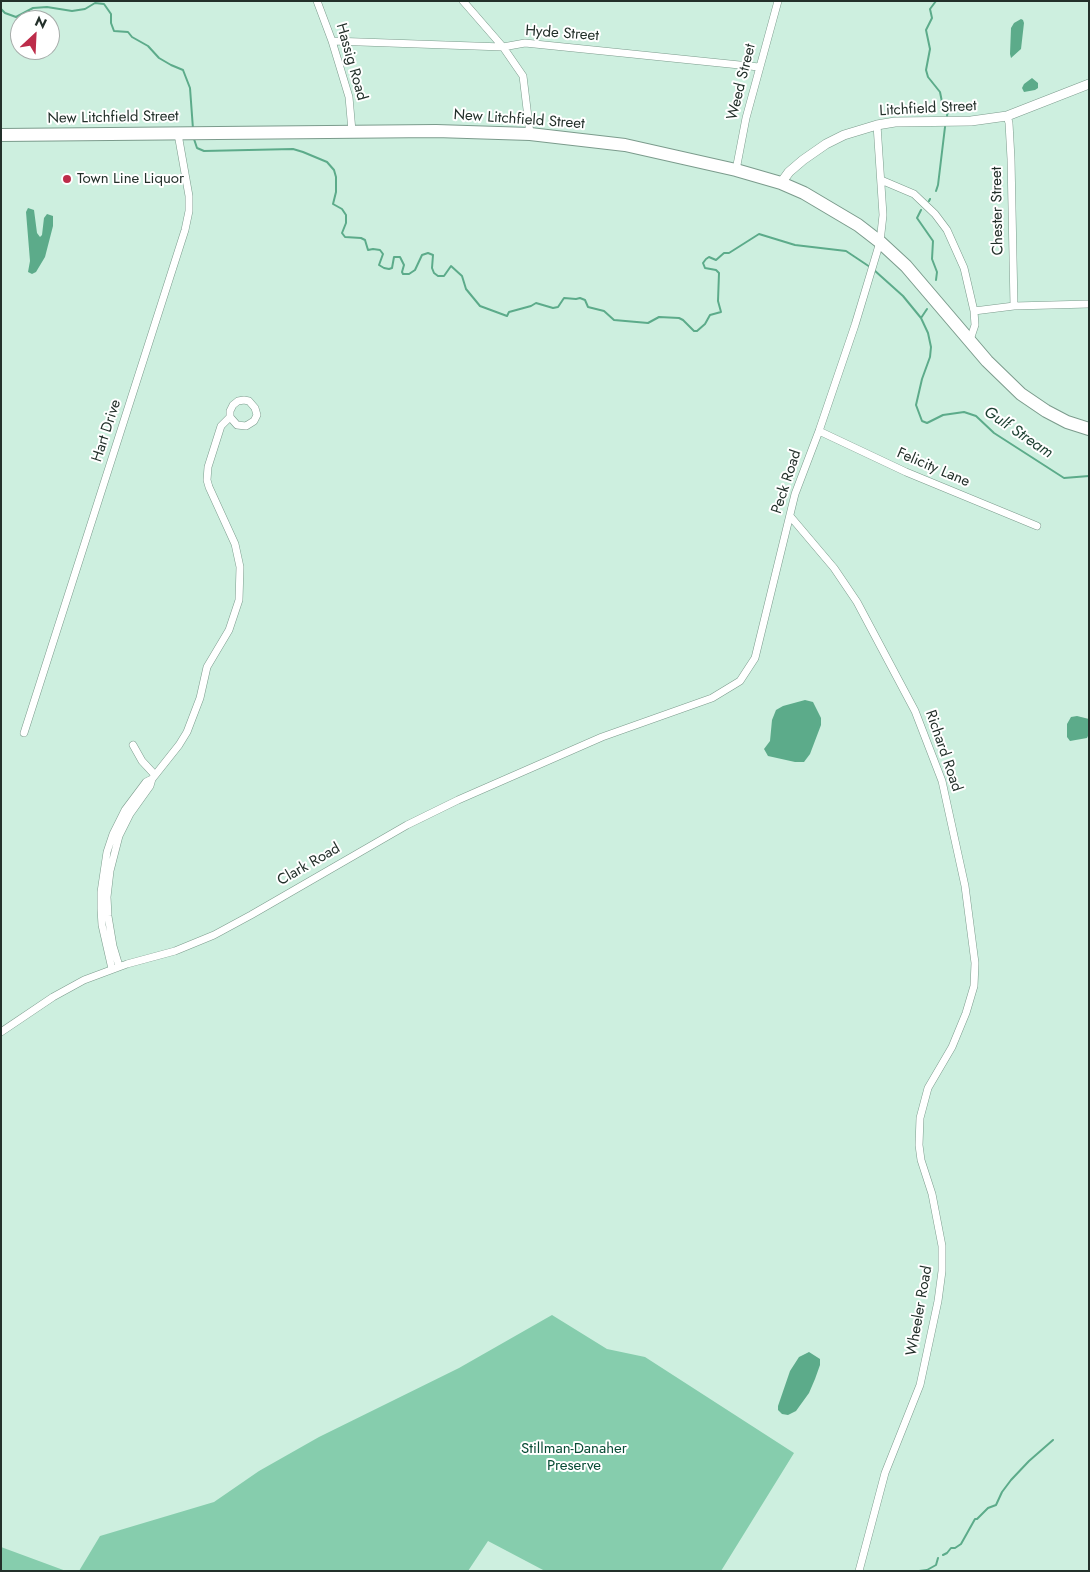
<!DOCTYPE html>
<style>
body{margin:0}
#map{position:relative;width:1090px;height:1572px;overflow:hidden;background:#cdefdf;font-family:Jost,sans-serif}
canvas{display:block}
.frame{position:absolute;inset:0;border:2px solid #23302a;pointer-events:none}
.north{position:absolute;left:10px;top:10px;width:50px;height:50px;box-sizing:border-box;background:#fff;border:1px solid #a7acaa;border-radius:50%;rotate:25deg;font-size:14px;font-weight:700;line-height:20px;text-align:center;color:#23302a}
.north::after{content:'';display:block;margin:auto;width:18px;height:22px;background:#bd2c4a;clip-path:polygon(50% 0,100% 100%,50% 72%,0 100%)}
</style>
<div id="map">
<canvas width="1090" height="1572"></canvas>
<div class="frame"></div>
<div class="north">N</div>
</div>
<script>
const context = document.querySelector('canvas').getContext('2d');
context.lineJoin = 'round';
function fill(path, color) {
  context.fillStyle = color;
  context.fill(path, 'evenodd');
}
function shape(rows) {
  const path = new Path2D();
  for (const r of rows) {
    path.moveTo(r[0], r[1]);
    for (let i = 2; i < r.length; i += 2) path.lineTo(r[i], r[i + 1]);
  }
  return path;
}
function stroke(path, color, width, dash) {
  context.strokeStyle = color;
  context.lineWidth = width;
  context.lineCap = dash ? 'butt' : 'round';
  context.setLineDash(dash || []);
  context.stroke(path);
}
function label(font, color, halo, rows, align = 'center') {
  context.font = font + ' Jost,sans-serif';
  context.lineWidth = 4;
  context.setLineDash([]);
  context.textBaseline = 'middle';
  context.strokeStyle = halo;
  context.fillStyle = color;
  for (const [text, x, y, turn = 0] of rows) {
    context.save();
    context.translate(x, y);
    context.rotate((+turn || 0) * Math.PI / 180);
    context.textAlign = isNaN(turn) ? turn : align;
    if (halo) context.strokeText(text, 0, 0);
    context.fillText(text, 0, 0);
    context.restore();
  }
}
fill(shape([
 [552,1315,607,1349,645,1357,794,1453,721,1571,545,1571,488,1541,468,1571,79,1571,100,1536,214,1502,259,1471,319,1437,459,1368],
 [1,1547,66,1571,1,1571]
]), '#86cdad');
fill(shape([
 [1021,19,1023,20,1024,23,1021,49,1011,58,1010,54,1011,28,1014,23],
 [1032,78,1038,83,1038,88,1035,90,1024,92,1022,88,1024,84],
 [28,208,34,210,37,233,40,237,42,235,44,218,47,214,53,216,53,226,45,257,36,272,32,274,28,272,30,261,26,212],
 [805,700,813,702,821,718,821,725,810,754,804,762,795,762,768,756,764,749,770,741,772,720,776,710,783,706],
 [1077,716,1089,719,1088,736,1087,738,1070,741,1067,737,1067,724,1071,717],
 [809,1352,820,1359,820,1365,815,1379,809,1393,796,1411,788,1415,782,1414,778,1410,778,1406,790,1371,799,1357]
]), '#5cab8a');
stroke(shape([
 [936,1,930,9,932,18,926,30,930,49,926,70,928,77,940,92,942,102,948,110,947,116],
 [1,9,5,13,16,17,33,8,47,7,72,11,85,9,95,3,104,4,111,14,111,23,114,31,128,32,132,37,148,46,159,58,171,65,183,70,190,88,193,129],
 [194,139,197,148,204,151,293,149,303,152,327,162,334,170,336,177,336,192,333,204,342,209,346,215,346,223,342,233,345,237,361,238,365,240,368,250,373,249,380,250,383,254,379,265,384,268,389,269,392,268,394,257,400,257,404,265,402,272,403,274,409,274,415,270,422,255,428,253,433,255,432,268,434,273,438,276,444,276,451,266,462,276,466,289,480,306,507,316,509,312,531,306,536,303,553,308,558,307,564,298,576,299,580,298,585,300,588,307,604,311,614,320,648,323,659,317,679,318,683,320,694,331,697,331,705,324,710,315,721,312,718,301,719,273,716,270,705,268,703,263,706,259,709,257,716,260,724,253,729,253,759,234,795,245,846,251,870,267],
 [936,191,938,185,945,127],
 [929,201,930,199],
 [921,210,917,218,933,241,932,259,937,272,936,280],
 [874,270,903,296,921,318,928,333,931,347,930,357,922,379,916,405,922,421,927,423,943,415,964,412,976,416,994,433,1064,478,1089,476],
 [921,318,927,309],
 [943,1555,947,1553,951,1548,955,1548,961,1544,975,1519,977,1519,988,1508,996,1505,1002,1492,1011,1480,1029,1461,1053,1440],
 [919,1571,927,1570,936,1565,938,1558]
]), '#5cab8a', 2);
const minor = shape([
 [317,1,332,41,349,97,352,131],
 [463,1,503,47,523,76,530,134],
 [332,41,503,47,525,43,759,67],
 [1007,116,1009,123,1011,159,1014,306],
 [736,170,746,118,778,1],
 [881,180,914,194,935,214,947,230,964,268,974,311,975,325,970,340],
 [974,311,1014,306,1089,304],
 [819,431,906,472,1037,526],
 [790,516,834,568,857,602,915,711,942,781,965,886,975,963,974,986,966,1013,952,1047,928,1088,920,1118,919,1145,921,1160,932,1194,942,1246,942,1271,938,1301,920,1385,885,1473,859,1571],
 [24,733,185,230,189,211,189,196,178,134],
 [133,745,142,761,155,775],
 [152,779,179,745,187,732,200,698,207,667,229,630,239,600,240,567,235,544,209,487,207,480,208,467,221,426,230,417,230,411,233,405,238,401,244,400,249,401,255,408,257,415,254,421,246,426,237,425,230,417],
 [112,969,102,925,101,909,101,892,107,852,113,834,125,810,146,782,152,779,150,786,130,814,119,836,110,871,107,897,108,916,113,946,119,966],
 [1,1032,53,997,84,980,127,964,175,951,214,935,251,915,407,825,458,800,602,737,712,698,740,681,755,658,795,494,819,431,855,325,880,242,883,215,877,125]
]);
const tertiary = shape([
 [781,183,789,172,803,160,826,144,844,135,877,125,895,122,971,121,1007,116,1089,84]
]);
const trunk = shape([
 [1,135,436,131,530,134,625,145,736,170,781,183,804,193,858,225,880,242,906,266,987,361,1021,394,1046,411,1067,422,1089,429]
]);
stroke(minor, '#7b9b8c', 8);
stroke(tertiary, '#7b9b8c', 10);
stroke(trunk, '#7b9b8c', 14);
stroke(minor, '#fff', 7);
stroke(tertiary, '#fff', 9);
stroke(trunk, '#fff', 12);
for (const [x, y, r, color] of [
 [67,179,5,"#bd2c4a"]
]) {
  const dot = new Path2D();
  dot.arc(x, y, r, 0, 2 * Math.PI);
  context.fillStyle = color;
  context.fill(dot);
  stroke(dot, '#fff', 2);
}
label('15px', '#23302a', '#fff', [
 ["Hyde Street",562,34,4],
 ["Hassig Road",351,62,74],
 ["Weed Street",742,82,-76],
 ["Litchfield Street",928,109,-3],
 ["New Litchfield Street",113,118,-1],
 ["New Litchfield Street",519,120,4],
 ["Chester Street",998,211,-91],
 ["Hart Drive",107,431,-72],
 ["Felicity Lane",933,468,23],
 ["Peck Road",787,482,-72],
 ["Richard Road",943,751,71],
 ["Clark Road",309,865,-30],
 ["Wheeler Road",920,1311,-80]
]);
label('15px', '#23302a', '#fff', [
 ["Town Line Liquor",77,179]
], 'left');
label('15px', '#084c35', '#fff', [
 ["Stillman-Danaher",574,1449],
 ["Preserve",574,1466]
]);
label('italic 16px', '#1a3e2f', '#fff', [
 ["Gulf Stream",1018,433,34]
]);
</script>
